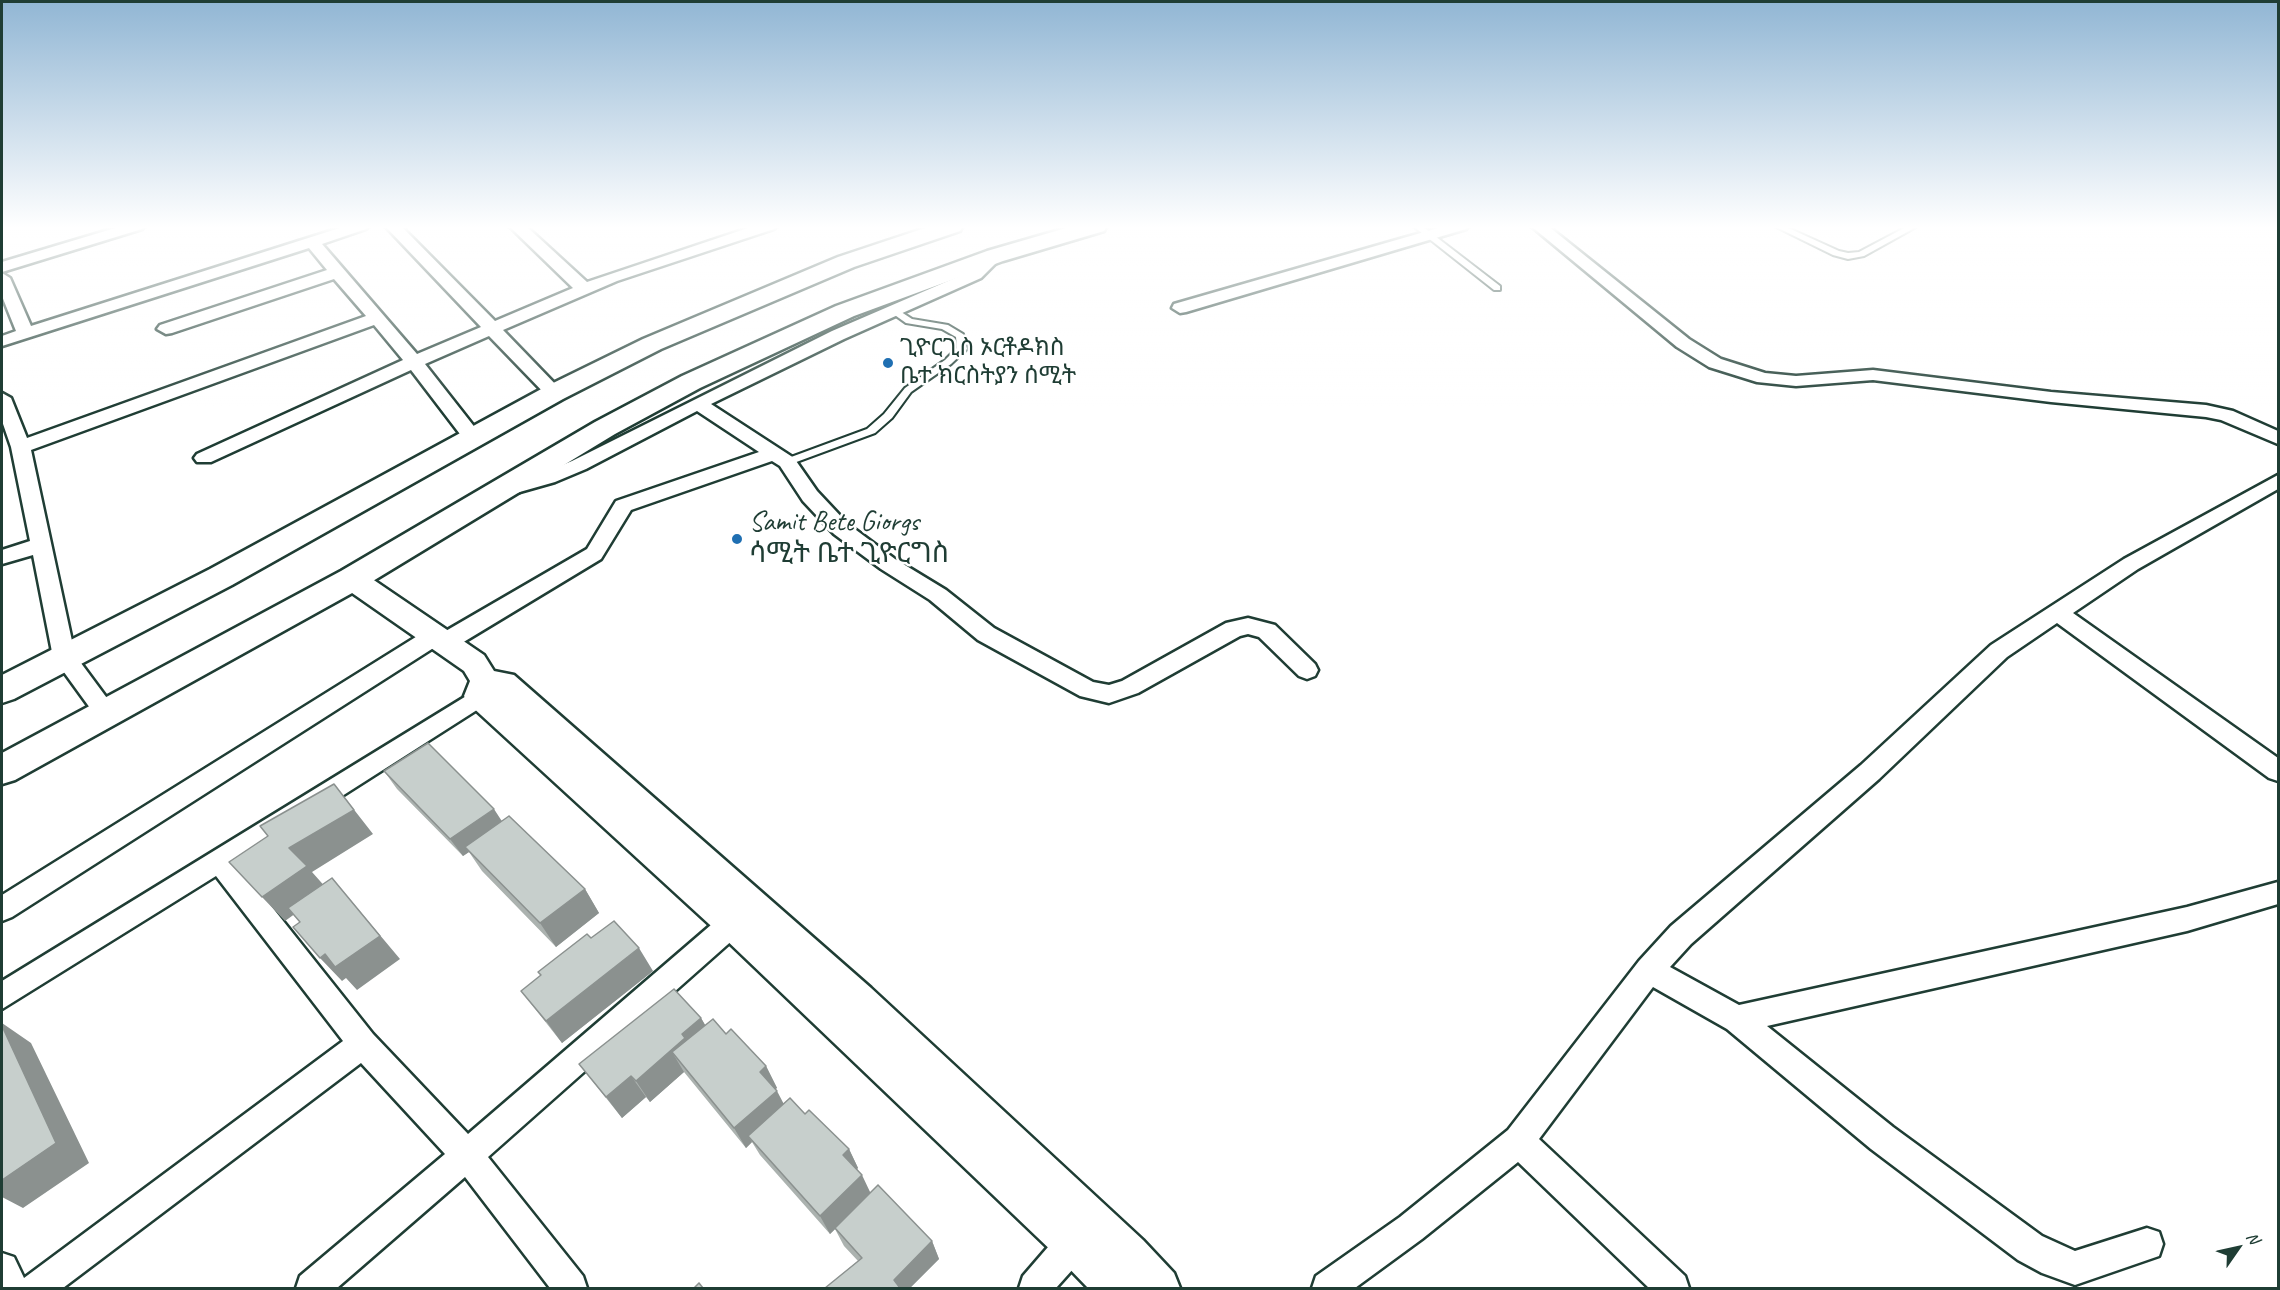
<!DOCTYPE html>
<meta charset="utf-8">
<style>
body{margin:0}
#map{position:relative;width:2280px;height:1290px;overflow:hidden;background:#fff;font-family:Caveat,sans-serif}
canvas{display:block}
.frame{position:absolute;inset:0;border:3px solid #1f3d34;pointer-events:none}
.north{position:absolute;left:2208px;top:1218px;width:60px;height:60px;-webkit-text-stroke:4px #fff;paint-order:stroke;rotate:56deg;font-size:16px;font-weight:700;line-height:24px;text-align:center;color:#1f3d34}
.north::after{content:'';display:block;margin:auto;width:21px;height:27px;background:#1f3d34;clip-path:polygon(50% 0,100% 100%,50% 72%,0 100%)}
</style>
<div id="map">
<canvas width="2280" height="1290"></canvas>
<div class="frame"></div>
<div class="north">N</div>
</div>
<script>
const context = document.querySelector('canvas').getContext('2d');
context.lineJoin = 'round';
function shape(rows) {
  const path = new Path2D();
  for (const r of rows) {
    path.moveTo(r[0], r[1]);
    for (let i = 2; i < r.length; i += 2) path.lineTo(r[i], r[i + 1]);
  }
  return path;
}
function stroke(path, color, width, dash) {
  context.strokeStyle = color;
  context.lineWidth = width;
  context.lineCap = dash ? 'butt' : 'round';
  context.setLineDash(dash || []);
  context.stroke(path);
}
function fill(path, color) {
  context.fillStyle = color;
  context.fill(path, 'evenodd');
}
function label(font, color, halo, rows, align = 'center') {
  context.font = font + ' Caveat,"Noto Sans Ethiopic",sans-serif';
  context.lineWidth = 5;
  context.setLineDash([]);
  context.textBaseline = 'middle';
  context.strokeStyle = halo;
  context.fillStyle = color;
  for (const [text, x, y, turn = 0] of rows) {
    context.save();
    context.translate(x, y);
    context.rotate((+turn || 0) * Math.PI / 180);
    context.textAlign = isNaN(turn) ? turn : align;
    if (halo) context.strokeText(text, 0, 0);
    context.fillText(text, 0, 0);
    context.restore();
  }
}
const service = shape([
 [1413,226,1422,226,1500,286,1500,290,1494,290,1413,226],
 [1774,226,1784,226,1839,251,1848,253,1859,252,1908,226,1918,226,1864,256,1848,259,1833,255,1774,226],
 [895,308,912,319,948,325,963,334,967,349,951,364,911,392,892,418,875,433,791,464,783,464,782,462,783,460,867,429,884,414,905,388,945,360,957,348,956,337,942,329,906,323,892,313,891,311,895,308]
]);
const minor = shape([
 [122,226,145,226,142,229,2,272,2,262,122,226],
 [346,226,369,226,366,229,322,244,417,354,481,327,385,226,401,226,495,321,573,288,509,226,526,226,587,282,754,226,777,226,774,229,617,281,503,330,560,389,563,393,560,397,548,397,489,336,425,364,480,434,482,438,480,442,466,442,411,370,211,462,197,462,194,458,197,454,403,360,374,325,31,450,75,655,118,713,114,719,106,722,98,719,53,657,33,555,2,564,2,550,30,541,11,447,2,421,2,393,11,398,27,438,366,316,334,279,172,333,166,334,157,329,160,325,327,270,309,248,2,346,2,336,16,331,2,296,2,273,10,278,31,326,346,226],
 [1445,226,1469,226,1466,229,1186,312,1180,313,1172,308,1174,304,1445,226],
 [1531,226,1548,226,1689,339,1721,359,1765,373,1796,376,1873,370,2051,392,2206,405,2233,411,2278,431,2278,444,2221,420,2206,417,2051,402,1873,380,1796,386,1757,382,1709,367,1677,347,1531,226],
 [995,251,1003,256,981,278,844,339,711,404,794,458,817,491,848,524,895,559,946,590,994,628,1093,682,1109,685,1122,681,1226,623,1248,618,1275,625,1315,664,1318,670,1315,676,1307,679,1299,676,1259,637,1248,634,1240,636,1138,693,1109,703,1080,696,978,640,930,600,881,569,834,534,803,501,780,466,772,461,631,510,601,559,452,649,444,651,435,647,12,917,2,921,2,895,427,630,435,628,444,632,587,549,616,501,759,452,697,411,586,469,555,482,509,495,502,494,499,489,502,484,541,474,572,461,832,331,969,272,989,253,995,251],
 [2278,475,2278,489,2138,569,2073,613,2278,758,2278,781,2269,778,2057,623,2007,657,1879,779,1691,944,1670,967,1739,1005,2187,907,2278,882,2278,904,2187,931,1767,1026,1893,1127,2042,1236,2075,1251,2147,1228,2159,1232,2163,1244,2159,1256,2075,1285,2042,1273,2018,1260,1871,1149,1727,1029,1653,987,1539,1139,1685,1276,1689,1288,1649,1288,1518,1162,1422,1239,1355,1288,1312,1288,1316,1276,1400,1217,1508,1130,1639,961,1671,926,1861,765,1991,645,2124,559,2278,475],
 [494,679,502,682,506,688,502,694,237,863,373,1034,468,1134,733,906,743,902,753,906,757,914,753,922,488,1157,583,1276,587,1288,550,1288,465,1177,337,1288,296,1288,300,1276,445,1154,361,1063,63,1288,2,1288,2,1253,14,1257,24,1278,343,1041,216,876,2,1009,2,981,494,679],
 [1079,1221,1091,1225,1095,1237,1091,1249,1056,1288,1019,1288,1023,1276,1067,1225,1079,1221]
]);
const tertiary = shape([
 [352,570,362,572,484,655,494,671,514,675,871,988,1143,1240,1174,1273,1180,1288,1088,1288,1059,1258,721,935,469,704,464,696,470,681,464,671,342,586,338,579,342,572,352,570]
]);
const primary = shape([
 [931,226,963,226,960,231,854,267,661,349,563,399,232,585,14,699,2,703,2,675,210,569,545,387,643,339,838,257,931,226],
 [1073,226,1107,226,1104,231,1003,261,854,316,700,388,615,434,363,587,15,780,2,784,2,753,341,571,595,422,682,376,836,306,987,251,1073,226]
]);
stroke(service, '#1f3d34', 4);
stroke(minor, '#1f3d34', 5);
stroke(tertiary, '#1f3d34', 5);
stroke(primary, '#1f3d34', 5);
fill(service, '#fff');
fill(minor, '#fff');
fill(tertiary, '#fff');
fill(primary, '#fff');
fill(shape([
 [384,771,502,821,585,889,599,913,556,947,482,871,469,852,463,856,397,789],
 [591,938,653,971,562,1043,521,991,541,976,538,972],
 [701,1018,705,1025,726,1034,766,1066,777,1088,775,1089,783,1104,805,1114,849,1149,858,1168,857,1169,870,1193,932,1241,939,1259,910,1288,825,1288,858,1261,844,1246,835,1229,830,1234,760,1155,752,1142,746,1148,684,1072,650,1102,646,1097,622,1118,579,1064]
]), '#abb2af');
fill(shape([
 [334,784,373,834,312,872,328,890,285,921,262,897,289,848],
 [494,809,505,826,465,847,469,852,463,856,450,839],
 [332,878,400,959,357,990,346,978,342,981,320,958,325,954],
 [585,889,599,913,556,947,540,923],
 [639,948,653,971,562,1043,546,1021],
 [701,1018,714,1040,672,1052,684,1072,650,1102,636,1081,682,1034],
 [2,1023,31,1043,89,1163,23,1208,2,1197],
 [766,1066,777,1088,771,1093,760,1072],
 [631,1076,646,1097,622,1118,606,1097],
 [777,1091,788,1112,748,1136,752,1142,746,1148,734,1128],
 [849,1149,858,1168,852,1174,843,1155],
 [862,1175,871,1194,830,1234,820,1216],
 [932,1241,939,1259,910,1288,898,1288,894,1280]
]), '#8b918f');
const building = shape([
 [428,743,494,809,450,839,384,771,428,743],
 [334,784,354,810,289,848,307,866,262,897,229,862,268,836,260,826,334,784],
 [509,816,585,889,540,923,465,847,509,816],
 [332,878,380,936,335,967,325,954,320,958,293,927,300,922,288,908,332,878],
 [614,921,639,948,546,1021,521,991,541,975,538,972,587,934,591,938,614,921],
 [674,989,701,1018,682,1034,685,1038,636,1081,631,1076,606,1097,579,1064,674,989],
 [713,1019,726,1034,731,1029,766,1066,760,1072,777,1091,734,1128,672,1052,713,1019],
 [2,1026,56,1143,2,1180,2,1026],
 [790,1098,805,1114,809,1110,849,1149,843,1155,862,1175,820,1216,748,1136,790,1098],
 [878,1185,932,1241,894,1280,900,1288,825,1288,862,1258,835,1228,878,1185],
 [699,1283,703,1288,694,1288,699,1283]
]);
fill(building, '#c7cfcc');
stroke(building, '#8b918f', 1.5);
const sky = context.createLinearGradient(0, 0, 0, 406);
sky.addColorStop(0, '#91b6d4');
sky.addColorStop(0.56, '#fff');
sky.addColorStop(1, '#ffffff00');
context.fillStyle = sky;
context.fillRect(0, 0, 2280, 406);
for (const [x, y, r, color] of [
 [888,363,6,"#1f6fb2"],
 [737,539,6,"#1f6fb2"]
]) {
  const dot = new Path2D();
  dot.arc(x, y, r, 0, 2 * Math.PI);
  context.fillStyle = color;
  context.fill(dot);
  stroke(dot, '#fff', 2);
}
label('24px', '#1f3d34', '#fff', [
 ["ጊዮርጊስ ኦርቶዶክስ",900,349],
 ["ቤተ ክርስትያን ሰሚት",900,377]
], 'left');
label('28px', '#1f3d34', '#fff', [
 ["Samit Bete Giorgs",749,523],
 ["ሳሚት ቤተ ጊዮርግስ",749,555]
], 'left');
</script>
